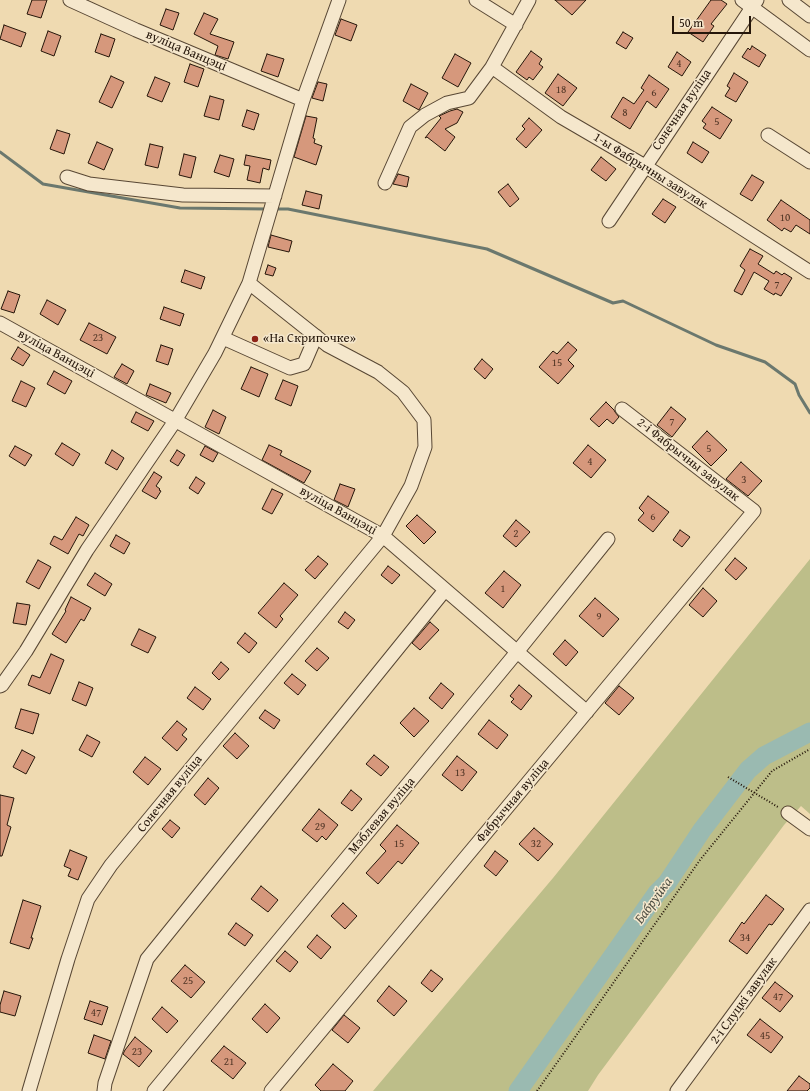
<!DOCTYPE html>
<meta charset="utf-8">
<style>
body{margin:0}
#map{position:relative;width:810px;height:1091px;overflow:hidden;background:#efdab1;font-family:"Gentium Book Plus",serif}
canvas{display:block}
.scale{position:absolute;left:672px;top:16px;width:79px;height:18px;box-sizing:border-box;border:2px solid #25160a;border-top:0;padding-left:5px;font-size:12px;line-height:14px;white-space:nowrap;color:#25160a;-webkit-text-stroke:3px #f5e7cc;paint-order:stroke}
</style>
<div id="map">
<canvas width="810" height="1091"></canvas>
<div class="scale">50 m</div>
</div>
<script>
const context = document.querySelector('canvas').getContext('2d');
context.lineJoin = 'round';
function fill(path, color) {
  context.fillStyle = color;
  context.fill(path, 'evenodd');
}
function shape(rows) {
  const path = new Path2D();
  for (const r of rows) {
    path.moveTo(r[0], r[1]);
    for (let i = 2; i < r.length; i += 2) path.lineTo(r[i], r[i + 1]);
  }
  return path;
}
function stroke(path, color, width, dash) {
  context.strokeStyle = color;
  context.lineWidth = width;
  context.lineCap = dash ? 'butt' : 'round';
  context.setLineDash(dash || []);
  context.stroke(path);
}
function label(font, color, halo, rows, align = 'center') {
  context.font = font + ' "Gentium Book Plus",serif';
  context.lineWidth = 3;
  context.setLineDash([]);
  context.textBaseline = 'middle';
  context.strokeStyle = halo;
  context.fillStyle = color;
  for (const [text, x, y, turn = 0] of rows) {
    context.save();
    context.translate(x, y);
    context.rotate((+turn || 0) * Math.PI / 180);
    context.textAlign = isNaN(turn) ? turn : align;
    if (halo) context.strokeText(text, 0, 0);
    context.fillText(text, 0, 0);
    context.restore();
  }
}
fill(shape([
 [810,559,810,814,801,806,784,825,598,1075,588,1091,373,1091,553,878]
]), '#bdbe89');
stroke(shape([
 [0,152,43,184,180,208,267,209],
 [275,209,288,209,487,249,613,303,623,301,716,345,765,362,795,384,799,395,810,413]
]), '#6b786e', 3);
stroke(shape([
 [518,1091,657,893,667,883,702,830,748,770,764,756,810,732]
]), '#9abab1', 19);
const building = shape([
 [32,0,47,0,41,18,27,14,32,0],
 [555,0,586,0,572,15,555,0],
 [711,0,721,0,727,4,711,24,714,26,703,42,688,32,711,0],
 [166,9,179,13,173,30,160,25,166,9],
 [204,13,218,19,210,34,234,42,228,59,215,55,218,46,194,34,204,13],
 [341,19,357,25,351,41,335,35,341,19],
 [4,25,26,33,21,47,0,39,4,25],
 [48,31,61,36,54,56,41,51,48,31],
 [623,32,633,38,626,49,616,43,623,32],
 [101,34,115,39,109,57,95,52,101,34],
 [752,46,766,55,759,67,742,57,748,48,750,50,752,46],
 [531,51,542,59,539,64,543,67,533,80,529,77,527,80,516,72,531,51],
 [677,52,691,62,682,76,668,67,677,52],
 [267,54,284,59,278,77,261,71,267,54],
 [455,54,471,63,458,87,442,78,455,54],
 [190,64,204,69,198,87,184,82,190,64],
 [734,73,748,82,736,102,725,96,730,88,727,86,734,73],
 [558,74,577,88,563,106,545,93,558,74],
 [649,75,669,89,656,108,647,101,630,129,611,117,623,97,634,104,644,90,641,88,649,75],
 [111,76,124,82,112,108,99,102,111,76],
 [155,77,170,83,162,102,147,96,155,77],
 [318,82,327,84,323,101,312,98,318,82],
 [411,84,428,93,419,110,403,101,411,84],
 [210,96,224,100,219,120,204,116,210,96],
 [712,107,732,120,720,139,703,128,706,124,702,121,712,107],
 [457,109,463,112,457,123,445,129,455,137,445,151,427,137,425,138,441,118,439,116,450,111,457,109],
 [247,110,259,114,254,130,242,126,247,110],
 [306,116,317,118,313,138,315,139,314,143,322,146,316,165,294,157,306,116],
 [529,118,542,130,526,148,516,139,525,129,522,126,529,118],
 [57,130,70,134,64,154,50,149,57,130],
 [97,142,113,149,104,170,88,163,97,142],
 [693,142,709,152,702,163,687,153,693,142],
 [150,144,163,147,158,168,145,165,150,144],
 [184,154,196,157,191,178,179,175,184,154],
 [220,155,234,159,229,177,214,172,220,155],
 [246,155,271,160,269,170,263,168,260,183,247,180,250,166,244,165,246,155],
 [601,157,616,169,606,181,591,170,601,157],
 [398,174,409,177,407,187,393,184,398,174],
 [752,175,764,182,752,201,740,194,752,175],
 [508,184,519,199,510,207,498,192,508,184],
 [306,191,322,195,319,209,302,205,306,191],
 [663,199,676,207,665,223,652,214,663,199],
 [781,200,810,220,810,234,796,225,791,232,784,228,782,231,767,220,781,200],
 [271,235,292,241,289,252,268,247,271,235],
 [750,249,763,256,758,264,774,274,776,271,782,275,784,273,792,278,781,296,775,293,774,295,764,289,769,281,754,272,742,295,734,291,745,270,740,266,750,249],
 [268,265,276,268,273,276,265,274,268,265],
 [185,270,205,277,201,289,181,282,185,270],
 [8,291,20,295,14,313,1,309,8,291],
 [47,300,66,310,58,325,40,314,47,300],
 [164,307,184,314,180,326,160,319,164,307],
 [89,323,116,337,107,354,80,340,89,323],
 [568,342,577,350,568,360,574,366,558,384,539,367,553,351,557,354,568,342],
 [161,345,173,349,168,365,156,361,161,345],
 [18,347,30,355,23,366,11,359,18,347],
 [482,359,493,369,485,379,474,369,482,359],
 [122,364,134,371,127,384,114,377,122,364],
 [251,367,268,374,259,397,241,389,251,367],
 [54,371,72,381,65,394,47,384,54,371],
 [283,380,298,386,291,406,275,399,283,380],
 [21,381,35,388,26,407,12,401,21,381],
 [150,384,171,393,166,403,146,395,150,384],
 [606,402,614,410,615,412,619,417,613,424,607,419,599,427,590,419,606,402],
 [671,407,686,419,672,437,657,425,671,407],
 [213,410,226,417,219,434,205,427,213,410],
 [136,412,154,421,148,431,131,422,136,412],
 [707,431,727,450,711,466,692,447,707,431],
 [62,443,80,454,73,466,55,454,62,443],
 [269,445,282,451,280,455,311,471,304,483,262,460,269,445],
 [588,445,606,460,591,478,573,463,588,445],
 [15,446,32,455,25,466,9,456,15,446],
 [205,446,218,453,213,462,200,455,205,446],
 [112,450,124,458,117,470,105,463,112,450],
 [177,450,185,455,178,466,170,461,177,450],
 [741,462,762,481,748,496,726,479,741,462],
 [154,472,162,477,156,486,160,489,159,490,161,491,156,499,142,491,154,472],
 [196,477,205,483,198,494,189,488,196,477],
 [340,484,355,489,348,507,334,500,340,484],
 [272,489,283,494,272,514,262,509,272,489],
 [648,496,669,512,653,532,638,520,644,513,639,508,648,496],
 [417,515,436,532,424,544,406,526,417,515],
 [76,517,89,525,83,536,79,534,68,554,50,544,54,536,62,540,76,517],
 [516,520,530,532,516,547,503,536,516,520],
 [680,530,690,537,682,547,673,540,680,530],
 [116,535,130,543,124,554,110,546,116,535],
 [318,556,328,564,315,579,305,570,318,556],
 [735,558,747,568,736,580,725,570,735,558],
 [38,560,51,567,39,589,26,582,38,560],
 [388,566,400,575,392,584,381,575,388,566],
 [504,571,521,585,503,608,485,593,504,571],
 [95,573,112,584,105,596,87,585,95,573],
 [284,583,298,595,280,616,283,619,276,628,258,613,284,583],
 [703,588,717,601,703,617,689,605,703,588],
 [71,597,91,608,84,621,81,619,66,643,52,634,66,611,65,610,71,597],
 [595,598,619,619,603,637,579,616,595,598],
 [17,603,30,605,26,625,13,623,17,603],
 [345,612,355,620,348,629,338,622,345,612],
 [430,622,439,630,420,650,412,643,430,622],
 [139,629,156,637,148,653,131,645,139,629],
 [245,633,257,643,249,653,237,643,245,633],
 [565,640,578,652,566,666,553,654,565,640],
 [317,648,329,658,317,671,305,661,317,648],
 [51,654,64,660,50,694,28,685,32,675,40,678,51,654],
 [221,662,229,669,219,680,212,673,221,662],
 [292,674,306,685,298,695,284,683,292,674],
 [79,682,93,688,86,706,72,700,79,682],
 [441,683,454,694,442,709,429,698,441,683],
 [519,685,532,696,521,710,511,702,514,699,510,696,519,685],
 [619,686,634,698,619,715,605,703,619,686],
 [195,687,211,699,203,710,187,698,195,687],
 [414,708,429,721,414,737,400,723,414,708],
 [21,709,39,714,33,734,15,728,21,709],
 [265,710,280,720,274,729,259,718,265,710],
 [489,720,508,735,497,749,478,734,489,720],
 [177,721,187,729,182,735,187,739,177,751,162,738,177,721],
 [235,733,249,746,237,759,223,746,235,733],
 [87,735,100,742,92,757,79,750,87,735],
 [22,750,35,757,26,774,13,767,22,750],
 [374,755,389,767,381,776,366,764,374,755],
 [457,756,477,772,462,791,442,775,457,756],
 [145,757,161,769,148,785,133,772,145,757],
 [208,778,219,788,205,805,194,795,208,778],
 [351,790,362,799,352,811,341,803,351,790],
 [0,795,14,798,7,825,11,827,2,856,0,856,0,795],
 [319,809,338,825,326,840,322,836,317,842,302,830,319,809],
 [170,820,180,828,172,838,162,829,170,820],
 [397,825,419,843,402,864,398,861,378,884,366,873,386,851,380,845,397,825],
 [534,828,553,844,538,861,519,844,534,828],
 [70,850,87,857,78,880,68,876,71,869,64,866,70,850],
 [495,851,508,861,496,876,484,866,495,851],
 [261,886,278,900,268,912,251,899,261,886],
 [766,895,784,909,772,925,769,924,747,954,729,941,742,922,744,924,766,895],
 [23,900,41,906,31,938,33,938,29,949,10,943,23,900],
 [343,903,357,916,345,929,331,916,343,903],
 [236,923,253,935,245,946,228,934,236,923],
 [317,935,331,947,321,959,307,947,317,935],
 [285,951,298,962,290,972,276,961,285,951],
 [185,965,205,982,191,998,171,981,185,965],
 [431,970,443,979,432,992,421,983,431,970],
 [775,982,793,996,780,1012,762,998,775,982],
 [389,986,407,1001,394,1016,377,1001,389,986],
 [4,991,21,996,15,1016,0,1012,0,1005,4,991],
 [90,1001,108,1007,102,1025,84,1019,90,1001],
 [265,1004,280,1018,267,1033,252,1019,265,1004],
 [162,1007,178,1021,167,1033,152,1019,162,1007],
 [344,1015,360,1028,348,1043,332,1030,344,1015],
 [760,1019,783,1037,771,1053,747,1035,760,1019],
 [94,1035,111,1041,105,1059,88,1053,94,1035],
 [135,1037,152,1051,139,1067,123,1054,125,1050,135,1037],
 [224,1046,246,1063,233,1079,211,1061,224,1046],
 [333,1064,353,1081,345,1091,321,1091,315,1085,333,1064],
 [799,1076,810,1084,810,1088,807,1091,787,1091,799,1076]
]);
fill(building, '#d6987c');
stroke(building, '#25160a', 1);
const minor = shape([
 [70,0,136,30,303,100],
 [476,0,516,25],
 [742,0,810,50],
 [789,0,810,16],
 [492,67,529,0],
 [768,135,810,162],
 [67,177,89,184,183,195,275,196],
 [385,183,410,127,425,115,447,103,469,98,492,67,561,117,645,166,810,272],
 [609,221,757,0],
 [0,323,383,536,587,712],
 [223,338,290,368,304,364,316,336],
 [0,686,2,685,26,651,87,550,175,421,215,353,249,283,303,100,339,0],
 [788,813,810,829],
 [29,1091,68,959,88,899,111,865,383,536,411,486,425,447,424,420,403,392,378,372,327,345,249,283],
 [104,1091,105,1083,147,959,445,590],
 [154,1091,517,652,608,539],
 [271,1091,754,511,622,409],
 [677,1091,810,910]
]);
stroke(minor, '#584734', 15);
stroke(shape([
 [728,777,778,807],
 [537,1091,700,860,772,771,810,749]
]), '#25160a', 2, [1, 2]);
stroke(minor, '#f5e7cc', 13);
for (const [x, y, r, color] of [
 [255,339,4,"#8f2418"]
]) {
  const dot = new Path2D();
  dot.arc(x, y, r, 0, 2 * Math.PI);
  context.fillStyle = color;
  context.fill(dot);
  stroke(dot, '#f5e7cc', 1.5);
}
label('11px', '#513626', null, [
 ["4",679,64],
 ["18",561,90],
 ["6",654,93],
 ["8",625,113],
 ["5",717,122],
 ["10",785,218],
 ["7",777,285],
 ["23",98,338],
 ["15",557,363],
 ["7",672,422],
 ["5",709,449],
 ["4",590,462],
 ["3",744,480],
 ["6",653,517],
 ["2",516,534],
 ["1",503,589],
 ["9",599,617],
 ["13",460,773],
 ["29",320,827],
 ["15",399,844],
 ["32",536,844],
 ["34",745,938],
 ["25",188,981],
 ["47",778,997],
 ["47",96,1013],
 ["45",765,1036],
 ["23",137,1052],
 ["21",229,1062]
]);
label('13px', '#25160a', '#f5e7cc', [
 ["вуліца Ванцэці",186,51,23],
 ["Сонечная вуліца",682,110,-56],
 ["1-ы Фабрычны завулак",650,171,32],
 ["вуліца Ванцэці",56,354,29],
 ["2-і Фабрычны завулак",688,460,38],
 ["вуліца Ванцэці",338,511,29],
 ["Сонечная вуліца",170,794,-51],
 ["Фабрычная вуліца",513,801,-50],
 ["Мэблевая вуліца",382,816,-50],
 ["2-і Слуцкі завулак",744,1001,-54]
]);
label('13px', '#25160a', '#f5e7cc', [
 ["«На Скрипочке»",263,339]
], 'left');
label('italic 14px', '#4e4f44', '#f5e7cc', [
 ["Бабруйка",654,901,-54]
]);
</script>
